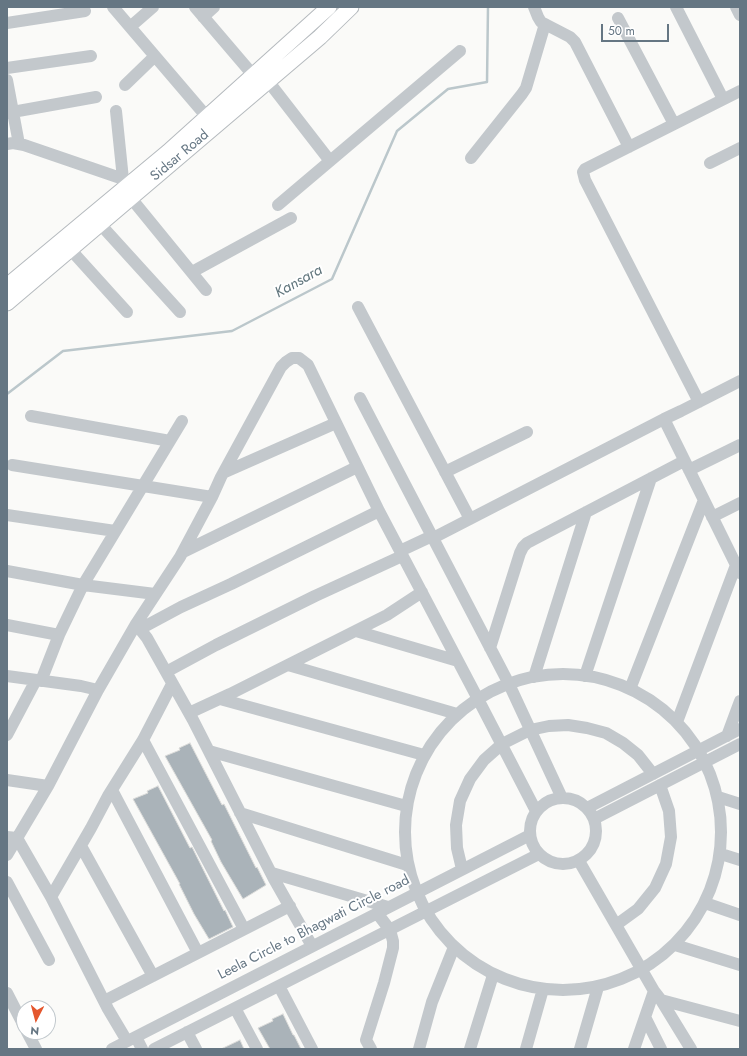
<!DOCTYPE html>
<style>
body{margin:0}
#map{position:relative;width:747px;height:1056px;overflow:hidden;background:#fafaf8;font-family:Jost,sans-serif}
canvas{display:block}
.frame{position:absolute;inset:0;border:8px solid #657683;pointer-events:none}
.north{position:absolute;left:16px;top:1000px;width:40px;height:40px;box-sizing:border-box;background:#fff;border:1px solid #c1c8cd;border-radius:50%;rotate:186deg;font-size:11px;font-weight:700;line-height:16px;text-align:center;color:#657683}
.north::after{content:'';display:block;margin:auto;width:14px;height:18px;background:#e4572e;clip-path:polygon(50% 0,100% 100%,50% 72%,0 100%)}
.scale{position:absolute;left:601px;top:24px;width:68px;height:18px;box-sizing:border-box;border:2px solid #657683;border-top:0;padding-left:5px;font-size:12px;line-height:14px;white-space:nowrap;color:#657683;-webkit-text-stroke:3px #fff;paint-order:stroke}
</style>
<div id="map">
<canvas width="747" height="1056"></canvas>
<div class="frame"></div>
<div class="north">N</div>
<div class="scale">50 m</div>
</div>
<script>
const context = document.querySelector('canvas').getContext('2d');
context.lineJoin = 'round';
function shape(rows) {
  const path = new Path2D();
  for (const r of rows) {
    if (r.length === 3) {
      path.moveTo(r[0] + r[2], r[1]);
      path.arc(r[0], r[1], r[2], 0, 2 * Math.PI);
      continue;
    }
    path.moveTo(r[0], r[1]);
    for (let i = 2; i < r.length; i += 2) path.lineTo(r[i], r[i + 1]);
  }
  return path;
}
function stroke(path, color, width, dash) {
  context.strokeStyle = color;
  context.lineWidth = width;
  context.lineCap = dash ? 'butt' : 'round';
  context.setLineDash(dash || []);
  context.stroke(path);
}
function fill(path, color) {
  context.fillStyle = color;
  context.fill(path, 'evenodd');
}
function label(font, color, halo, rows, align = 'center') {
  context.font = font + ' Jost,sans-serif';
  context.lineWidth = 4;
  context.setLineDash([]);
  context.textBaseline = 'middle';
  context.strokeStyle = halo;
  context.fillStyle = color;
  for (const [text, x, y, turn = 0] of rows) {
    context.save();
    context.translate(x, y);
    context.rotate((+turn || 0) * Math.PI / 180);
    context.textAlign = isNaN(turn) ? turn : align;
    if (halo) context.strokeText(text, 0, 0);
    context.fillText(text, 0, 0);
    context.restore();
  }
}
stroke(shape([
 [7,394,63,351,232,331,332,279,397,131,448,89,487,82,488,7]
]), '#bbc7cb', 2.5);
const building = shape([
 [190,743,222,805,224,804,256,868,257,867,266,885,243,899,221,862,211,841,212,840,165,756,180,750,179,748,190,743],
 [158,786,190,848,192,847,224,911,225,910,233,927,209,939,194,914,179,884,180,884,133,799,148,793,147,791,158,786],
 [283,1014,293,1035,294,1035,301,1049,270,1049,258,1028,273,1021,272,1019,283,1014],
 [240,1040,244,1049,221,1049,240,1040]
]);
fill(building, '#aab3b9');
stroke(building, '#dcdcda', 1);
const major = shape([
 [7,286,168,152,329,7],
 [7,303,320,37,351,7]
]);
stroke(major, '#b5babe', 17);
stroke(shape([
 [113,7,207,117],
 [195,7,259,82],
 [534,7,538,17,541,22,570,37,575,42,629,147],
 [676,7,723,99],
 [736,7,740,15],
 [203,17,214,7],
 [618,18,674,124],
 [7,23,85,11],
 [130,27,153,7],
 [7,68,91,56],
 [7,80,19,144],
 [268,81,330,161],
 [125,85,155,56],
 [116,111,123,179],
 [7,113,96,97],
 [7,144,13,143,24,145,132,182],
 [471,158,522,94,526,88,545,24],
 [710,163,740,148],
 [126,192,206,290],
 [278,205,460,51],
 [100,224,180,312],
 [70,249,127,312],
 [192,272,291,218],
 [358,307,470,519],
 [360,398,509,684,562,798],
 [699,402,585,180,583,172,585,169,740,91],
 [31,416,170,441],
 [664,419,681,411,740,381],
 [12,465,212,497],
 [689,470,740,445],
 [225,472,336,423],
 [445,472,527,432],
 [7,515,115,531],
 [712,517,740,503],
 [433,538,664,419,740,573],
 [400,551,432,536],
 [183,552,357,467],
 [7,571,83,585,155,594],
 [136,624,147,638,193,720,274,879,312,946],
 [7,625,59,635,41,681],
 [140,629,181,607,231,584,379,511],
 [356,631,458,661],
 [59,635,83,585,182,421],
 [490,648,520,553,523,547,527,543,684,461],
 [288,665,457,714],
 [166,672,216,645,315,596,402,556],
 [563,832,158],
 [7,676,81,686,98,690,136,624,180,557,212,497,221,477,281,367,286,362,292,358,299,358,308,365,379,511,478,699,536,811],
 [585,676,651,478],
 [534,677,586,512],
 [630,689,704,500],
 [220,699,424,755],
 [189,713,230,694,387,615,422,592],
 [677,722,736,565,739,563],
 [7,735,36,680],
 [727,736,740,701],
 [143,740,244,929],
 [209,751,406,806],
 [7,780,48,786],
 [112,790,198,953],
 [718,797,740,804],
 [563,831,33],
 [587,808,740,729],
 [240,813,407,865],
 [594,819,740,744],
 [7,837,17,838,51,897,108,1009,127,1041],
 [81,846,153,976],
 [721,854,740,860],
 [7,855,48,786,98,690],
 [579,861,654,991,661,1000,691,1049],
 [462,869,457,848,456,825,460,801,470,779,484,760,502,744,530,730,549,726,568,725,587,728,606,733,623,743,638,755,653,774],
 [272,873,388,907],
 [7,882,49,960],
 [51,897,91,828,108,796,143,740,172,684],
 [705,903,740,915],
 [616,925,638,909,655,888,666,864,671,837,669,811,660,785],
 [675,945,740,965],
 [279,986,312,1049],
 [7,993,24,1026],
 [661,1000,740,1021],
 [104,1001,290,906],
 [235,1008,257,1049],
 [645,1017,661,1049],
 [27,1032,36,1049],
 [187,1032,196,1049],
 [136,1037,142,1049],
 [112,1049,530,835],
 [154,1049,539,854],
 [371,1049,366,1040,384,983,393,948,393,941,390,930,377,913],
 [419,1049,432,1002,454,947],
 [470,1049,493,975],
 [526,1049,543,989],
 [580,1049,598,987],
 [634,1049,654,991]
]), '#c3c8cc', 12);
stroke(major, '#fff', 15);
label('14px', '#657683', '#fff', [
 ["Sidsar Road",180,156,-40],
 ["Leela Circle to Bhagwati Circle road",314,928,-27]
]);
label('italic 15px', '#60757c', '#fff', [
 ["Kansara",299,282,-29]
]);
</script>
